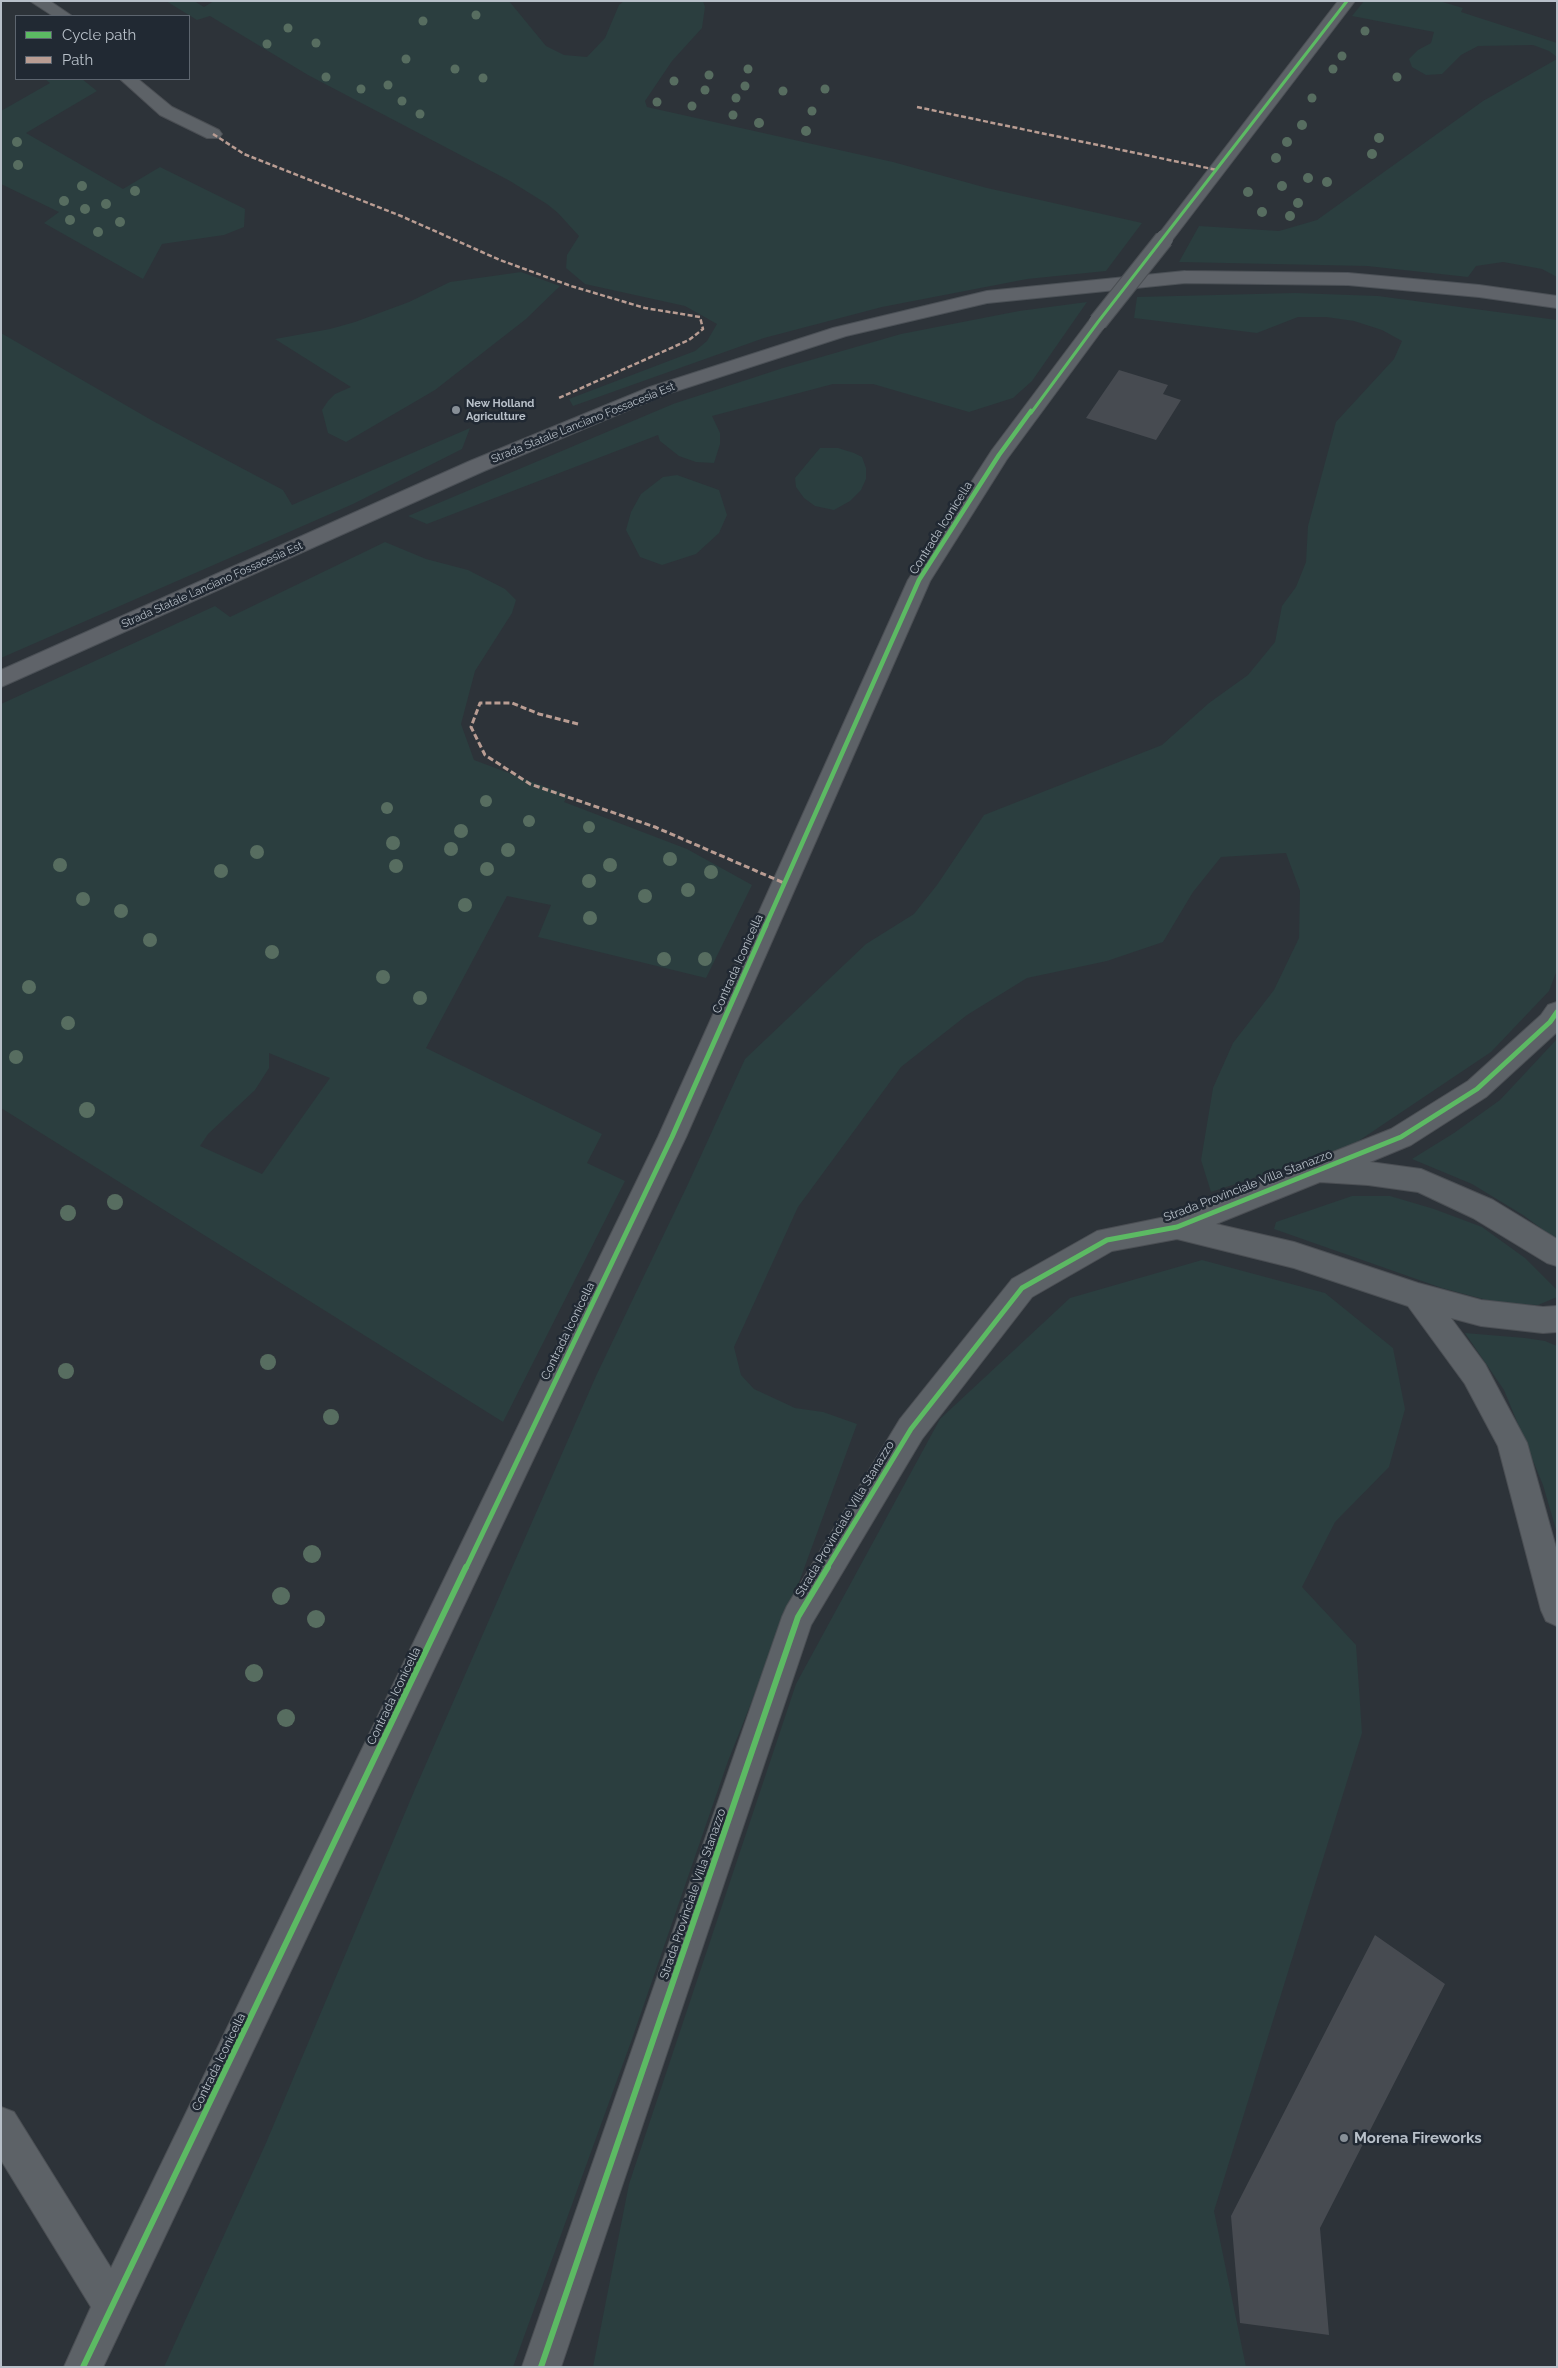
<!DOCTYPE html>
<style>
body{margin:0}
#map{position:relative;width:1558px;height:2368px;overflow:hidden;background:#2d3339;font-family:Raleway,sans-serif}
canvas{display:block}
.frame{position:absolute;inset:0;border:2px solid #b8c0c9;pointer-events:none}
.legend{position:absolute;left:15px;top:15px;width:175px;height:65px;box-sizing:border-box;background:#212933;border:1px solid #5d656f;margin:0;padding:6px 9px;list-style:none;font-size:15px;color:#b8c0c9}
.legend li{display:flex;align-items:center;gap:10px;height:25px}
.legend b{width:25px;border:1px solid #5d656f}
</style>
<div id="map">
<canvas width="1558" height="2368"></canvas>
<div class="frame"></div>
<ul class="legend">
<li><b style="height:6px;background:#5cba63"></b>Cycle path</li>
<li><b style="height:6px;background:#b99d93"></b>Path</li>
</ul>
</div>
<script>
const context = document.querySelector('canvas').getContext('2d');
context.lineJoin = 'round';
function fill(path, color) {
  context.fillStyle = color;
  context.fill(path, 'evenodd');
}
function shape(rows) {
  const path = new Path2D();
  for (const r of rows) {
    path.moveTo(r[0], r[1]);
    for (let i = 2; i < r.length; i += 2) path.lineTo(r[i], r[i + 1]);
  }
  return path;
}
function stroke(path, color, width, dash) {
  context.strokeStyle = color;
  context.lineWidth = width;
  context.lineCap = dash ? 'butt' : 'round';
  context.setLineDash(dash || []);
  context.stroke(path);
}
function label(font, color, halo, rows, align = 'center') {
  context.font = font + ' Raleway,sans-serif';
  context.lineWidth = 5;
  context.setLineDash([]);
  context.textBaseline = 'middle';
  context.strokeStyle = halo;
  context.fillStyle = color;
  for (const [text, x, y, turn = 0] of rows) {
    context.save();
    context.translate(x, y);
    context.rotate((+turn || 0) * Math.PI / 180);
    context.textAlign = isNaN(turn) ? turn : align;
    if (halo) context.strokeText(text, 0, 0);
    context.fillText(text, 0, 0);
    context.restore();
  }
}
fill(shape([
 [166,1,194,1,204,7,214,1,509,1,546,46,564,55,587,57,605,38,619,5,624,1,703,1,705,7,702,28,672,61,645,101,647,107,893,162,987,188,1142,223,1106,271,1027,279,882,307,764,338,573,406,569,399,695,351,707,341,717,324,685,306,585,284,566,268,567,255,579,236,558,213,547,204,510,181,308,75,210,16,197,20],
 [1364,1,1439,1,1463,8,1461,12,1557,43,1557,57,1549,51,1533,45,1478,46,1461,55,1442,74,1426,75,1412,67,1409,59,1418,50,1431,43,1434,32,1352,16],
 [1557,59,1557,277,1542,269,1503,262,1476,266,1468,277,1367,266,1179,262,1199,226,1279,231,1317,220,1483,101],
 [45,79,82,79,97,91,26,133,123,189,160,167,245,209,244,227,224,235,162,244,143,279,44,223,59,212,1,184,1,111,50,83],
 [521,272,560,286,526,319,435,390,346,442,328,433,322,410,328,401,335,394,351,387,275,339,330,329,355,322,409,302,450,282],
 [1295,293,1378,296,1557,320,1557,970,1549,991,1491,1052,1351,1146,1211,1192,1201,1160,1213,1088,1233,1043,1274,990,1299,938,1300,891,1286,853,1221,857,1193,892,1163,942,1107,961,1027,978,967,1015,901,1067,798,1207,734,1347,741,1375,754,1389,795,1408,823,1412,857,1424,798,1585,728,1761,632,2039,513,2367,164,2367,266,2143,415,1789,596,1376,688,1184,745,1059,866,944,914,914,937,885,984,815,1162,745,1209,703,1248,675,1275,642,1282,606,1296,587,1306,562,1308,526,1336,422,1394,359,1402,341,1382,330,1354,321,1326,317,1298,317,1257,333,1134,318,1137,297],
 [1087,302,1032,381,1013,398,969,412,873,384,833,384,712,416,720,433,720,444,714,463,696,462,679,456,660,441,658,435,427,524,408,516,673,404,783,368,901,334,1019,311],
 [1,333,153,421,283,490,292,505,470,428,462,449,353,504,1,658],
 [820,448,838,448,854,453,862,457,866,468,866,479,861,490,850,501,834,510,815,506,804,498,796,487,795,478],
 [677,475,719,490,727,515,719,533,696,554,662,565,640,557,626,530,631,512,641,494,663,477],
 [385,542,426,559,468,570,505,589,516,600,512,613,475,671,461,724,474,760,568,795,564,802,687,849,752,885,706,978,538,937,551,905,507,896,426,1048,602,1134,587,1163,625,1181,503,1422,1,1108,1,704,215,606,230,617],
 [269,1053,330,1078,262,1174,200,1146,208,1134,255,1090,269,1068],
 [1557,1039,1557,1240,1523,1215,1472,1184,1412,1159,1454,1133,1500,1100],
 [1352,1196,1390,1196,1434,1209,1482,1227,1525,1258,1557,1290,1557,1297,1538,1305,1498,1303,1442,1288,1274,1229,1276,1222],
 [1202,1260,1325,1293,1393,1348,1405,1409,1389,1467,1335,1522,1302,1587,1356,1645,1362,1733,1214,2211,1246,2367,593,2367,629,2184,796,1684,940,1419,1070,1298],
 [1465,1333,1525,1338,1545,1341,1557,1346,1557,1533,1543,1485,1504,1390]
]), '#2b3e3f');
fill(shape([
 [1119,370,1168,385,1163,394,1181,400,1156,440,1086,418],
 [1375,1935,1445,1984,1320,2228,1329,2335,1240,2323,1231,2216]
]), '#474b51');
const minor = shape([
 [30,1,50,1,72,16,53,16,30,1],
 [1338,1,1355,1,1170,243,1158,243,1155,239,1158,235,1338,1],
 [120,79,138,79,172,107,219,130,222,134,219,138,207,138,160,115,120,79],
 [1098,316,1105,318,1108,322,1007,459,930,581,686,1137,103,2367,64,2367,91,2307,1,2160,1,2107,14,2112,111,2268,658,1137,908,580,992,450,1091,318,1098,316],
 [1557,1002,1557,1032,1486,1097,1411,1145,1370,1162,1421,1169,1493,1200,1557,1239,1557,1266,1547,1263,1473,1218,1418,1192,1368,1185,1320,1182,1216,1224,1294,1242,1418,1283,1481,1300,1543,1307,1557,1306,1557,1332,1543,1333,1481,1326,1451,1318,1485,1364,1527,1443,1557,1551,1557,1626,1546,1621,1541,1610,1498,1446,1465,1384,1408,1306,1294,1268,1177,1239,1112,1251,1032,1297,922,1439,811,1625,561,2367,522,2367,782,1617,787,1606,900,1419,1012,1279,1097,1231,1175,1215,1391,1129,1468,1081,1541,1015,1548,1005,1557,1002]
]);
const major = shape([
 [1185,271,1348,273,1479,285,1557,296,1557,308,1479,297,1348,285,1185,283,987,303,846,336,664,395,484,471,1,687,1,670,470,461,650,387,833,328,987,291,1185,271]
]);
stroke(minor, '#4b4f54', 2);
stroke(major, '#4b5056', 2);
fill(minor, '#5d6267');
fill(major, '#5f6369');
const minorBridge = shape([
 [1098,322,1164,239]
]);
stroke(minorBridge, '#4b4f54', 20, []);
stroke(minorBridge, '#5d6267', 18);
stroke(shape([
 [917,107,1217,170],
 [213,134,244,154,401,216,500,260,571,286,645,308,700,317,703,329,689,340,559,398]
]), '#b99d93', 2.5, [5, 2.5]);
stroke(shape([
 [578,724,539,714,512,703,480,703,471,727,485,755,530,784,655,827,784,883]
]), '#b99d93', 3, [6, 3]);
stroke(shape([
 [1031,413,1098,322,1347,1]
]), '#5cba63', 3);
stroke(shape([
 [765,927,919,580,999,455,1031,411]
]), '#5cba63', 4.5);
stroke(shape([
 [466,1568,672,1137,766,925],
 [827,1568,911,1429,1022,1288,1107,1240,1177,1227,1401,1137,1477,1089,1550,1022,1557,1012]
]), '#5cba63', 5);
stroke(shape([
 [83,2367,466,1567],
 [541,2367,798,1617,828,1567]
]), '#5cba63', 6);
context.fillStyle = '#576d60';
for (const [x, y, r] of [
 [476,15,4.5],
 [423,21,4.5],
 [288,28,4.5],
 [1365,31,4.5],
 [316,43,4.5],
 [267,44,4.5],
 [1342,56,4.5],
 [406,59,4.5],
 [455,69,4.5],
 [748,69,4.5],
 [1333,69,4.5],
 [709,75,4.5],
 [326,77,4.5],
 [1397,77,4.5],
 [483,78,4.5],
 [674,81,4.5],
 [388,85,4.5],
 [745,86,4.5],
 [361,89,4.5],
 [825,89,4.5],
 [705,90,4.5],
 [783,91,4.5],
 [736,98,4.5],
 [1312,98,4.5],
 [402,101,4.5],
 [657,102,4.5],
 [692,106,4.5],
 [812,111,4.5],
 [420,114,4.5],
 [733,115,4.5],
 [759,123,5],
 [1302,125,5],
 [806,131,5],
 [1379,138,5],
 [17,142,5],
 [1287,142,5],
 [1372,154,5],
 [1276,158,5],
 [18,165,5],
 [1308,178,5],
 [1327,182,5],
 [82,186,5],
 [1282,186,5],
 [135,191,5],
 [1248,192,5],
 [64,201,5],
 [1298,203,5],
 [106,204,5],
 [85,209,5],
 [1262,212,5],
 [1290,216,5],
 [70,220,5],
 [120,222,5],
 [98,232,5],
 [486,801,6],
 [387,808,6],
 [529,821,6],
 [589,827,6],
 [461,831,7],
 [393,843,7],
 [451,849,7],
 [508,850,7],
 [257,852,7],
 [670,859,7],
 [60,865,7],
 [610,865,7],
 [396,866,7],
 [487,869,7],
 [221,871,7],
 [711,872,7],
 [589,881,7],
 [688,890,7],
 [645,896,7],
 [83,899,7],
 [465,905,7],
 [121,911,7],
 [590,918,7],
 [150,940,7],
 [272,952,7],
 [664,959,7],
 [705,959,7],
 [383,977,7],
 [29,987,7],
 [420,998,7],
 [68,1023,7],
 [16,1057,7],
 [87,1110,8],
 [115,1202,8],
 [68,1213,8],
 [268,1362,8],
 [66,1371,8],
 [331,1417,8],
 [312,1554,9],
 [281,1596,9],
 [316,1619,9],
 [254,1673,9],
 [286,1718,9]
]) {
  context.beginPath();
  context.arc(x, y, r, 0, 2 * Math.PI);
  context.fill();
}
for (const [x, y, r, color] of [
 [456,410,5,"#878f97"],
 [1344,2138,5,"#878f97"]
]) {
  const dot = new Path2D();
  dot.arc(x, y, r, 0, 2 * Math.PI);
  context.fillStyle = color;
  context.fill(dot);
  stroke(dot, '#212933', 2);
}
label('bold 11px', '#b8c0c9', '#212933', [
 ["New Holland",466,404],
 ["Agriculture",466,417]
], 'left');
label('11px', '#b8c0c9', '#212933', [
 ["Strada Statale Lanciano Fossacesia Est",583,423,-22],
 ["Strada Statale Lanciano Fossacesia Est",212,585,-24]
]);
label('12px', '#b8c0c9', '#212933', [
 ["Contrada Iconicella",941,528,-58],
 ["Contrada Iconicella",738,964,-66],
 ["Strada Provinciale Villa Stanazzo",1248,1186,-21],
 ["Contrada Iconicella",568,1331,-64],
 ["Strada Provinciale Villa Stanazzo",845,1519,-59],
 ["Contrada Iconicella",394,1696,-64],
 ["Strada Provinciale Villa Stanazzo",693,1894,-71],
 ["Contrada Iconicella",219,2062,-64]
]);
label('bold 15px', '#b8c0c9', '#212933', [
 ["Morena Fireworks",1354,2138]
], 'left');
</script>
